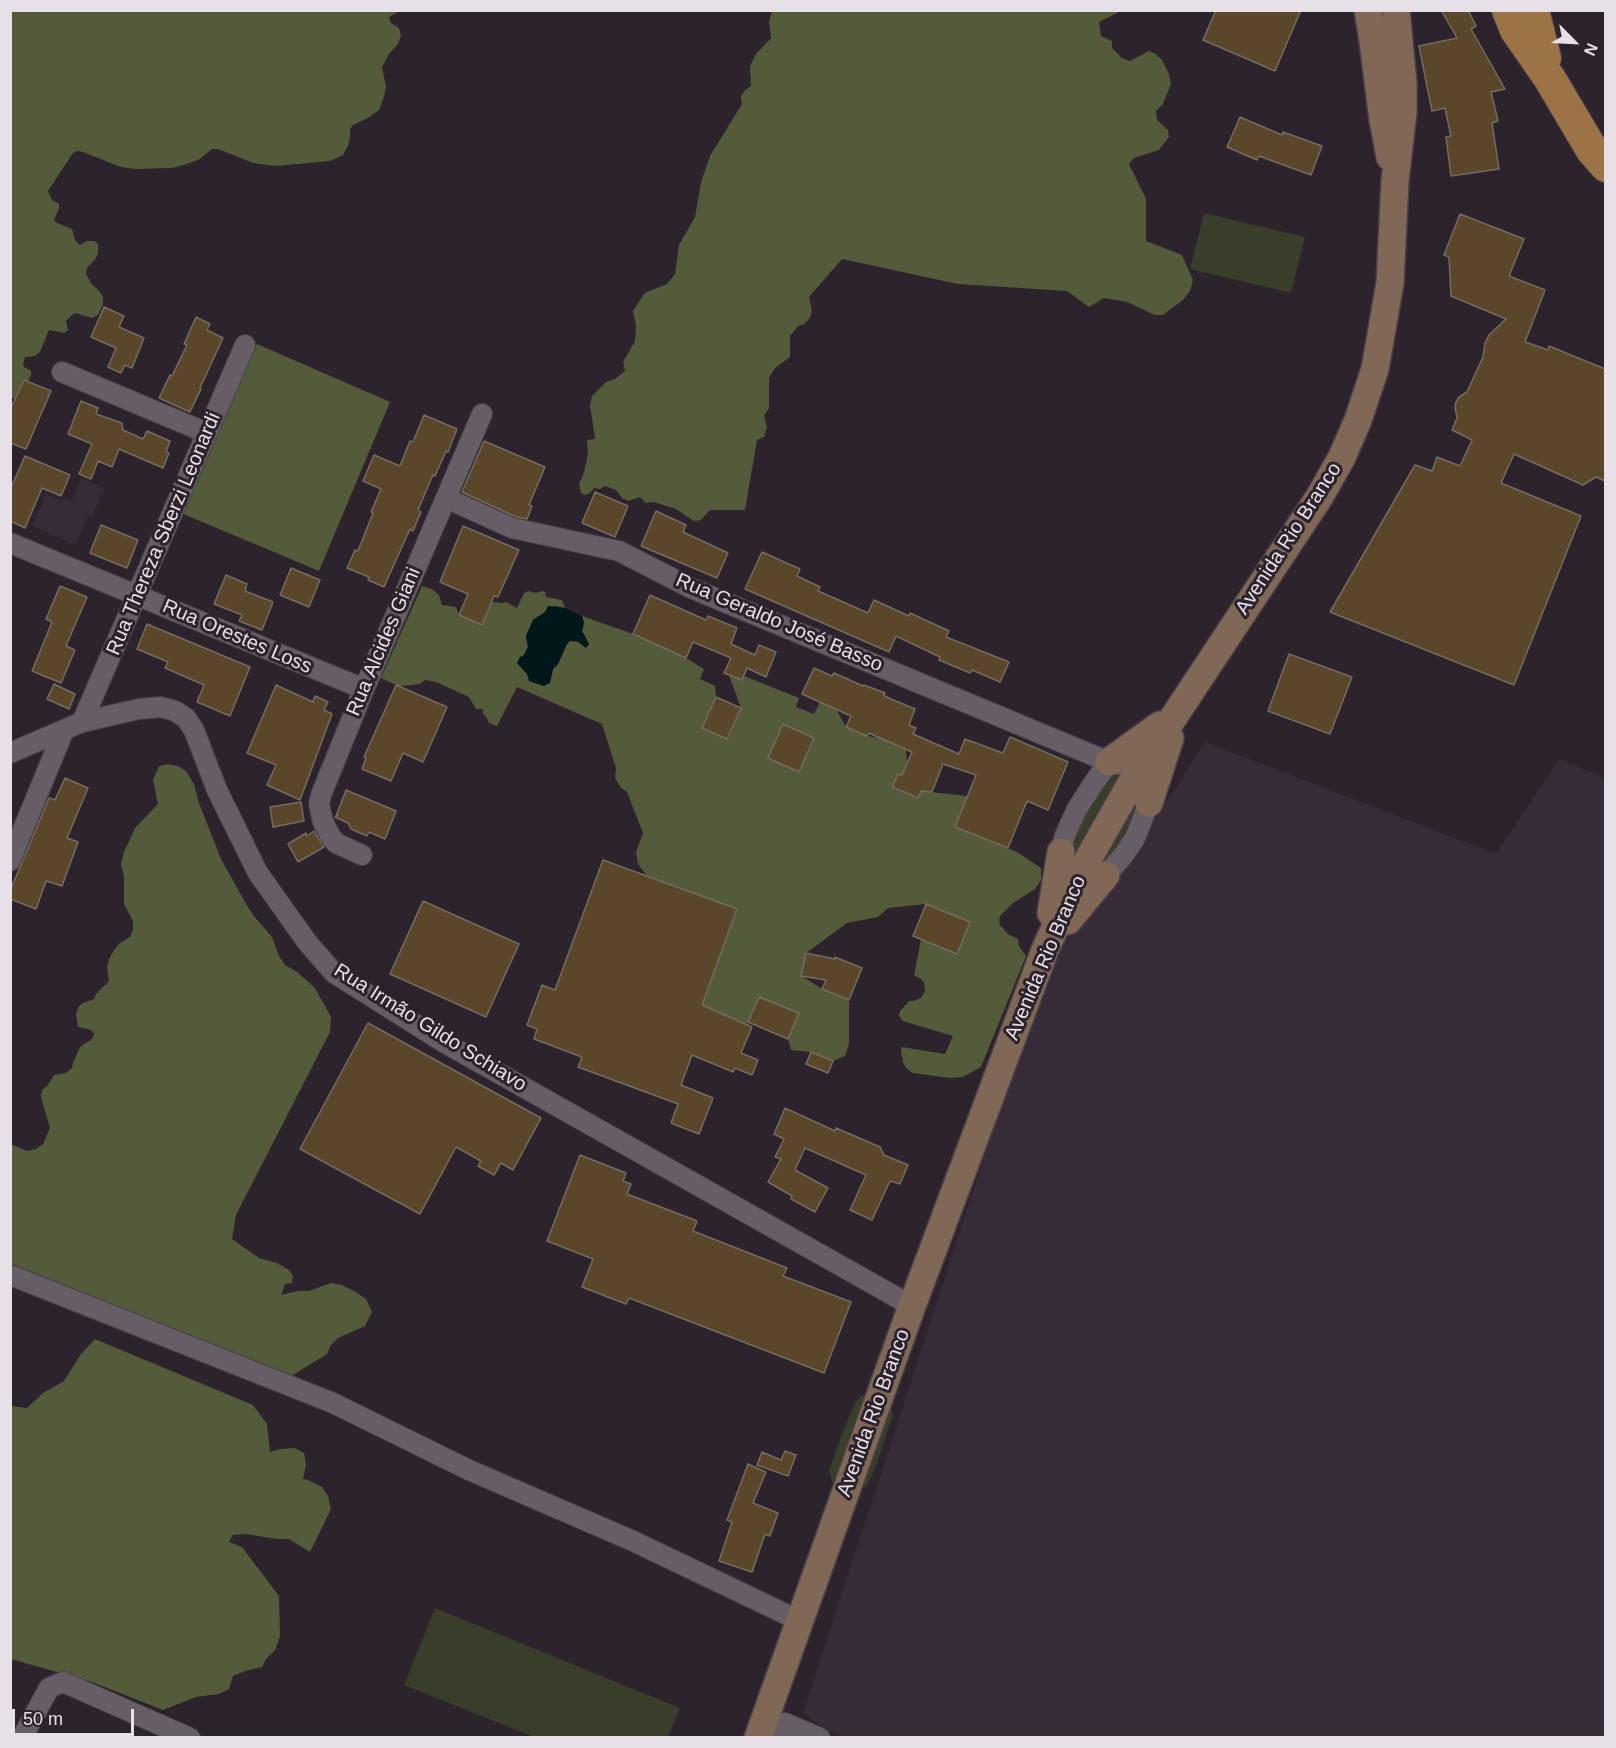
<!DOCTYPE html>
<meta charset="utf-8">
<style>
body{margin:0}
#map{position:relative;width:1616px;height:1748px;overflow:hidden;background:#2c232c;font-family:Arial,sans-serif}
canvas{display:block}
.frame{position:absolute;inset:0;border:12px solid #e7e1e7;pointer-events:none}
.north{position:absolute;left:1544px;top:12px;width:60px;height:60px;-webkit-text-stroke:4px #2c232c;paint-order:stroke;rotate:114deg;font-size:16px;font-weight:700;line-height:24px;text-align:center;color:#e7e1e7}
.north::after{content:'';display:block;margin:auto;width:21px;height:27px;background:#e7e1e7;clip-path:polygon(50% 0,100% 100%,50% 72%,0 100%)}
.scale{position:absolute;left:12px;top:1709px;width:122px;height:27px;box-sizing:border-box;border:3px solid #e7e1e7;border-top:0;padding-left:8px;font-size:18px;line-height:21px;white-space:nowrap;color:#e7e1e7;-webkit-text-stroke:4px #2c232c;paint-order:stroke}
</style>
<div id="map">
<canvas width="1616" height="1748"></canvas>
<div class="frame"></div>
<div class="north">N</div>
<div class="scale">50 m</div>
</div>
<script>
const context = document.querySelector('canvas').getContext('2d');
context.lineJoin = 'round';
function fill(path, color) {
  context.fillStyle = color;
  context.fill(path, 'evenodd');
}
function shape(rows) {
  const path = new Path2D();
  for (const r of rows) {
    path.moveTo(r[0], r[1]);
    for (let i = 2; i < r.length; i += 2) path.lineTo(r[i], r[i + 1]);
  }
  return path;
}
function stroke(path, color, width, dash) {
  context.strokeStyle = color;
  context.lineWidth = width;
  context.lineCap = dash ? 'butt' : 'round';
  context.setLineDash(dash || []);
  context.stroke(path);
}
function label(font, color, halo, rows, align = 'center') {
  context.font = font + ' Arial,sans-serif';
  context.lineWidth = 6;
  context.setLineDash([]);
  context.textBaseline = 'middle';
  context.strokeStyle = halo;
  context.fillStyle = color;
  for (const [text, x, y, turn = 0] of rows) {
    context.save();
    context.translate(x, y);
    context.rotate((+turn || 0) * Math.PI / 180);
    context.textAlign = isNaN(turn) ? turn : align;
    if (halo) context.strokeText(text, 0, 0);
    context.fillText(text, 0, 0);
    context.restore();
  }
}
fill(shape([
 [82,478,105,488,92,517,88,515,75,545,32,526,46,494,62,501,64,498,72,501],
 [1205,742,1496,854,1559,759,1605,778,1605,1737,845,1738,830,1732,803,1713,1030,1016,1057,950,1111,888]
]), '#382b38');
fill(shape([
 [1204,213,1305,237,1291,293,1190,269],
 [1129,771,1076,866,1071,853,1075,837,1080,821,1108,779,1116,773],
 [1141,780,1140,806,1130,833,1112,858,1088,874],
 [867,1393,833,1484,829,1471,844,1429,856,1401,861,1396],
 [890,1402,893,1415,876,1466,867,1486,855,1493],
 [435,1608,680,1708,668,1737,534,1737,404,1685]
]), '#393e2a');
fill(shape([
 [11,11,400,11,389,17,391,23,399,28,401,36,398,44,389,54,382,67,386,87,384,97,379,110,368,118,353,125,350,129,350,138,348,146,343,155,330,161,275,166,253,163,218,149,212,149,200,159,187,164,172,168,135,169,121,167,83,152,77,151,73,153,48,191,52,200,59,204,59,208,54,220,57,223,72,229,75,240,80,245,87,241,94,241,98,244,98,253,96,258,87,268,86,274,91,283,100,292,103,297,103,304,98,315,92,318,76,313,72,315,66,321,68,330,64,333,49,330,40,352,35,356,25,357,23,364,24,367,31,371,31,375,28,382,23,380,15,399,12,398,11,401],
 [772,11,1121,11,1099,22,1101,36,1112,41,1112,48,1122,58,1130,61,1149,51,1156,54,1162,60,1169,74,1171,84,1163,104,1156,111,1157,120,1168,130,1169,137,1159,150,1134,158,1129,164,1146,199,1146,241,1182,255,1193,280,1190,291,1183,300,1168,311,1163,315,1155,315,1127,302,1104,298,1089,307,1067,291,958,284,842,259,809,297,812,311,810,318,804,324,798,326,790,336,790,357,775,368,769,378,769,408,764,416,767,427,764,437,757,440,745,510,710,510,701,520,694,521,676,509,654,502,646,503,640,497,628,501,622,498,616,490,605,486,600,489,594,488,590,493,585,495,581,493,579,483,583,476,588,454,587,440,595,439,590,405,592,396,606,382,615,379,625,371,623,362,635,341,636,326,633,311,638,303,645,293,667,284,675,274,679,245,695,217,701,182,710,156,742,104,741,96,746,89,751,86,750,66,756,54,771,38,769,21],
 [257,344,390,402,319,571,181,513],
 [422,586,432,589,439,595,442,605,456,607,459,615,482,625,492,602,502,603,506,602,517,608,524,593,529,591,536,593,542,591,545,592,546,597,562,600,565,608,556,606,547,608,546,612,533,620,526,636,528,647,524,655,519,658,520,664,529,676,535,682,544,686,551,677,553,667,558,664,564,647,570,641,579,642,585,636,582,631,584,623,582,616,633,634,686,658,704,669,700,679,715,686,716,697,702,728,728,739,741,708,729,675,742,680,744,676,799,698,796,707,814,714,820,702,836,709,846,727,867,736,879,738,906,750,907,764,902,775,898,774,892,788,918,798,921,791,967,796,955,827,1017,852,1041,868,1041,880,1035,889,1013,903,1001,915,999,919,1000,925,1008,934,1018,939,1019,946,1026,956,981,1067,963,1077,950,1078,913,1073,906,1068,903,1062,901,1051,902,1047,945,1054,953,1036,906,1022,902,1020,899,1015,900,1011,909,1001,914,1001,921,998,925,991,924,982,918,977,914,976,921,939,957,954,970,922,926,904,888,908,878,917,847,923,806,953,802,976,822,989,849,1000,849,1044,845,1056,833,1061,811,1052,791,1050,788,1039,798,1013,759,997,747,1024,715,1011,695,1056,689,1041,737,910,646,875,638,864,636,852,643,833,627,792,621,788,615,778,616,768,602,724,517,687,497,726,489,723,486,716,483,714,483,709,476,709,469,697,436,682,425,680,420,684,402,686,396,685,381,678],
 [168,764,178,766,186,771,194,784,199,803,221,859,245,902,253,915,272,937,279,956,285,965,297,972,315,988,331,1017,330,1032,236,1215,232,1239,259,1258,277,1263,289,1270,293,1276,292,1283,285,1284,281,1295,298,1291,309,1291,331,1283,342,1285,354,1291,366,1299,372,1312,365,1326,338,1338,331,1345,327,1354,288,1378,11,1270,10,1144,27,1151,36,1149,43,1144,50,1128,41,1097,42,1090,48,1085,54,1075,66,1073,72,1068,73,1063,80,1047,92,1039,94,1034,91,1030,78,1027,76,1014,79,1006,83,1003,94,999,96,994,109,981,107,967,109,959,114,950,120,943,130,937,133,930,133,921,124,904,124,877,121,864,124,852,135,828,158,804,153,780,159,766],
 [95,1339,253,1405,267,1424,270,1452,280,1449,294,1448,304,1453,306,1465,303,1479,308,1480,322,1487,328,1496,331,1509,310,1552,289,1539,276,1539,246,1534,233,1535,229,1542,242,1547,279,1596,280,1637,275,1650,266,1659,262,1667,245,1671,233,1676,229,1689,219,1694,196,1697,163,1710,92,1682,11,1659,10,1406,27,1408,43,1393,64,1381,81,1354]
]), '#535b3b');
fill(shape([
 [548,606,565,608,582,616,584,623,582,631,589,644,586,648,577,641,570,641,567,644,558,664,553,669,550,683,544,686,529,681,527,674,517,663,520,657,524,655,528,647,526,636,533,620,545,612]
]), '#01171a');
const building = shape([
 [1216,10,1301,10,1275,71,1203,40,1216,10],
 [1441,10,1468,10,1476,26,1471,29,1505,89,1491,92,1498,121,1492,123,1499,169,1451,176,1446,137,1451,136,1445,108,1432,111,1419,46,1457,38,1441,10],
 [1240,117,1282,135,1283,132,1322,146,1311,175,1259,156,1257,160,1227,147,1240,117],
 [1460,214,1524,239,1509,276,1545,290,1525,342,1548,350,1549,346,1605,369,1605,481,1596,477,1583,485,1514,454,1501,483,1581,516,1514,685,1330,612,1415,465,1432,471,1437,457,1460,466,1472,440,1452,430,1457,418,1455,407,1456,402,1459,397,1467,392,1483,357,1485,343,1489,335,1506,319,1451,296,1449,257,1444,255,1460,214],
 [104,307,124,316,119,327,144,338,132,368,125,365,121,373,108,367,116,348,91,337,104,307],
 [196,317,210,324,207,330,223,338,200,388,201,389,190,412,159,398,170,375,172,376,187,345,184,344,196,317],
 [24,380,51,391,26,449,10,443,10,410,24,380],
 [81,401,98,408,96,414,122,423,123,430,143,439,147,431,170,441,166,452,169,453,163,468,119,449,112,467,98,461,91,479,79,474,92,444,68,434,81,401],
 [424,415,457,429,448,452,446,451,435,476,433,475,418,510,421,512,413,531,410,529,384,587,368,580,369,577,347,568,355,550,358,551,373,513,371,512,381,489,363,481,374,455,400,466,410,441,413,442,424,415],
 [484,441,545,467,529,505,532,506,527,519,516,517,462,492,484,441],
 [25,456,70,475,61,496,42,488,25,528,10,521,10,490,25,456],
 [595,492,628,506,615,537,582,523,595,492],
 [656,511,686,525,683,532,728,553,717,578,641,546,656,511],
 [101,525,138,540,127,568,90,553,101,525],
 [463,526,519,550,498,597,494,596,482,625,459,615,468,594,440,582,463,526],
 [762,552,800,569,797,576,820,587,818,591,868,613,874,600,909,616,910,613,949,631,946,637,1009,662,1000,682,972,670,970,673,939,660,940,657,896,636,889,652,745,589,762,552],
 [291,568,320,580,309,607,280,595,291,568],
 [226,575,247,584,245,591,273,602,262,630,239,621,242,615,214,604,226,575],
 [60,586,87,597,66,646,75,650,61,683,32,671,52,622,46,619,60,586],
 [650,595,706,620,708,616,737,628,731,644,755,655,759,645,776,652,766,677,747,668,742,680,724,673,731,658,693,642,686,658,633,634,650,595],
 [147,624,250,667,230,716,197,702,204,685,165,668,168,662,137,649,147,624],
 [1289,654,1352,677,1330,734,1268,711,1289,654],
 [814,668,832,676,834,673,863,686,864,685,885,693,884,696,915,709,909,725,916,728,913,734,959,754,965,739,1003,753,1010,737,1068,762,1048,810,1027,801,1008,848,955,827,976,775,943,764,932,792,921,791,918,798,892,787,898,774,902,775,912,752,869,733,867,736,846,727,851,716,802,694,814,668],
 [54,684,75,694,69,709,47,699,54,684],
 [276,685,313,702,315,696,328,702,324,710,332,714,300,800,267,785,276,765,247,753,276,685],
 [396,685,447,707,423,762,403,753,391,781,362,769,366,758,364,757,396,685],
 [716,697,741,708,727,739,702,728,716,697],
 [783,724,814,738,799,772,768,758,783,724],
 [65,778,88,788,67,838,78,842,62,886,46,881,36,909,10,899,10,891,49,798,55,800,65,778],
 [346,790,396,811,385,839,369,832,367,836,351,829,348,823,335,817,338,815,336,816,346,790],
 [301,802,304,821,273,827,270,807,301,802],
 [314,831,324,847,298,862,288,844,306,833,307,836,314,831],
 [603,860,737,909,702,1005,752,1027,741,1053,758,1060,752,1075,735,1068,733,1072,692,1055,681,1085,713,1098,699,1134,671,1123,678,1104,578,1067,582,1057,534,1039,537,1029,527,1025,542,985,555,990,603,860],
 [423,901,519,944,486,1017,390,974,423,901],
 [926,904,970,922,957,954,913,936,926,904],
 [806,953,835,959,835,957,862,968,849,1000,822,989,826,980,801,976,806,953],
 [759,997,799,1013,788,1039,748,1022,759,997],
 [368,1023,541,1118,513,1170,501,1163,494,1175,478,1166,481,1161,456,1147,420,1214,300,1149,368,1023],
 [811,1052,833,1061,828,1073,806,1064,811,1052],
 [785,1108,835,1131,836,1128,880,1147,884,1155,908,1165,900,1184,890,1181,872,1220,850,1210,866,1175,805,1148,795,1170,828,1188,815,1212,791,1199,792,1196,768,1182,781,1159,775,1157,784,1139,774,1134,785,1108],
 [580,1155,626,1173,623,1181,631,1184,627,1194,697,1221,693,1231,787,1268,783,1276,851,1302,824,1373,629,1298,626,1304,582,1287,593,1259,547,1241,580,1155],
 [785,1451,796,1455,788,1476,757,1465,762,1452,781,1460,785,1451],
 [748,1464,766,1472,753,1503,778,1513,770,1536,765,1534,752,1572,719,1561,732,1522,727,1520,748,1464]
]);
fill(building, '#5a472a');
stroke(building, '#746c61', 1.5);
const street = shape([
 [62,372,207,433],
 [446,498,512,528,619,551,691,588,1109,762,1122,765],
 [10,543,364,689],
 [82,722,245,345],
 [10,753,82,722,139,709,161,707,175,711,186,718,194,730,217,790,258,873,307,942,334,973,445,1043,912,1306],
 [362,855,336,843,331,837,323,822,319,804,321,795,364,689,482,414],
 [10,861,64,730],
 [1064,863,1061,852,1065,835,1077,809,1093,784,1109,762],
 [1093,876,1106,875,1123,856,1135,838,1149,803,1148,789],
 [10,1275,333,1403,469,1470,633,1541,800,1621],
 [22,1738,49,1688,63,1682,190,1738],
 [780,1738,785,1723,820,1738]
]);
const secondary = shape([
 [1368,10,1373,41,1383,120,1390,157],
 [1109,762,1160,725],
 [1149,803,1170,738],
 [1051,913,1061,852],
 [1068,921,1106,875],
 [758,1738,912,1306,1045,950,1078,877,1138,771,1320,496,1342,457,1358,420,1375,369,1390,283,1395,181,1403,112,1403,83,1396,10]
]);
const primary = shape([
 [1508,10,1516,30,1550,79,1592,150,1606,166],
 [1533,10,1545,58]
]);
stroke(street, '#474047', 22);
stroke(secondary, '#474047', 30);
stroke(primary, '#474047', 34);
stroke(street, '#665d67', 20);
stroke(secondary, '#816856', 27);
stroke(primary, '#9b7346', 32);
label('20px', '#e7e1e7', '#2c232c', [
 ["Rua Thereza Sberzi Leonardi",164,534,-67],
 ["Avenida Rio Branco",1289,539,-57],
 ["Rua Geraldo José Basso",779,623,23],
 ["Rua Orestes Loss",237,637,23],
 ["Rua Alcides Giani",384,642,-67],
 ["Avenida Rio Branco",1046,958,-67],
 ["Rua Irmão Gildo Schiavo",430,1028,32],
 ["Avenida Rio Branco",874,1413,-70]
]);
</script>
